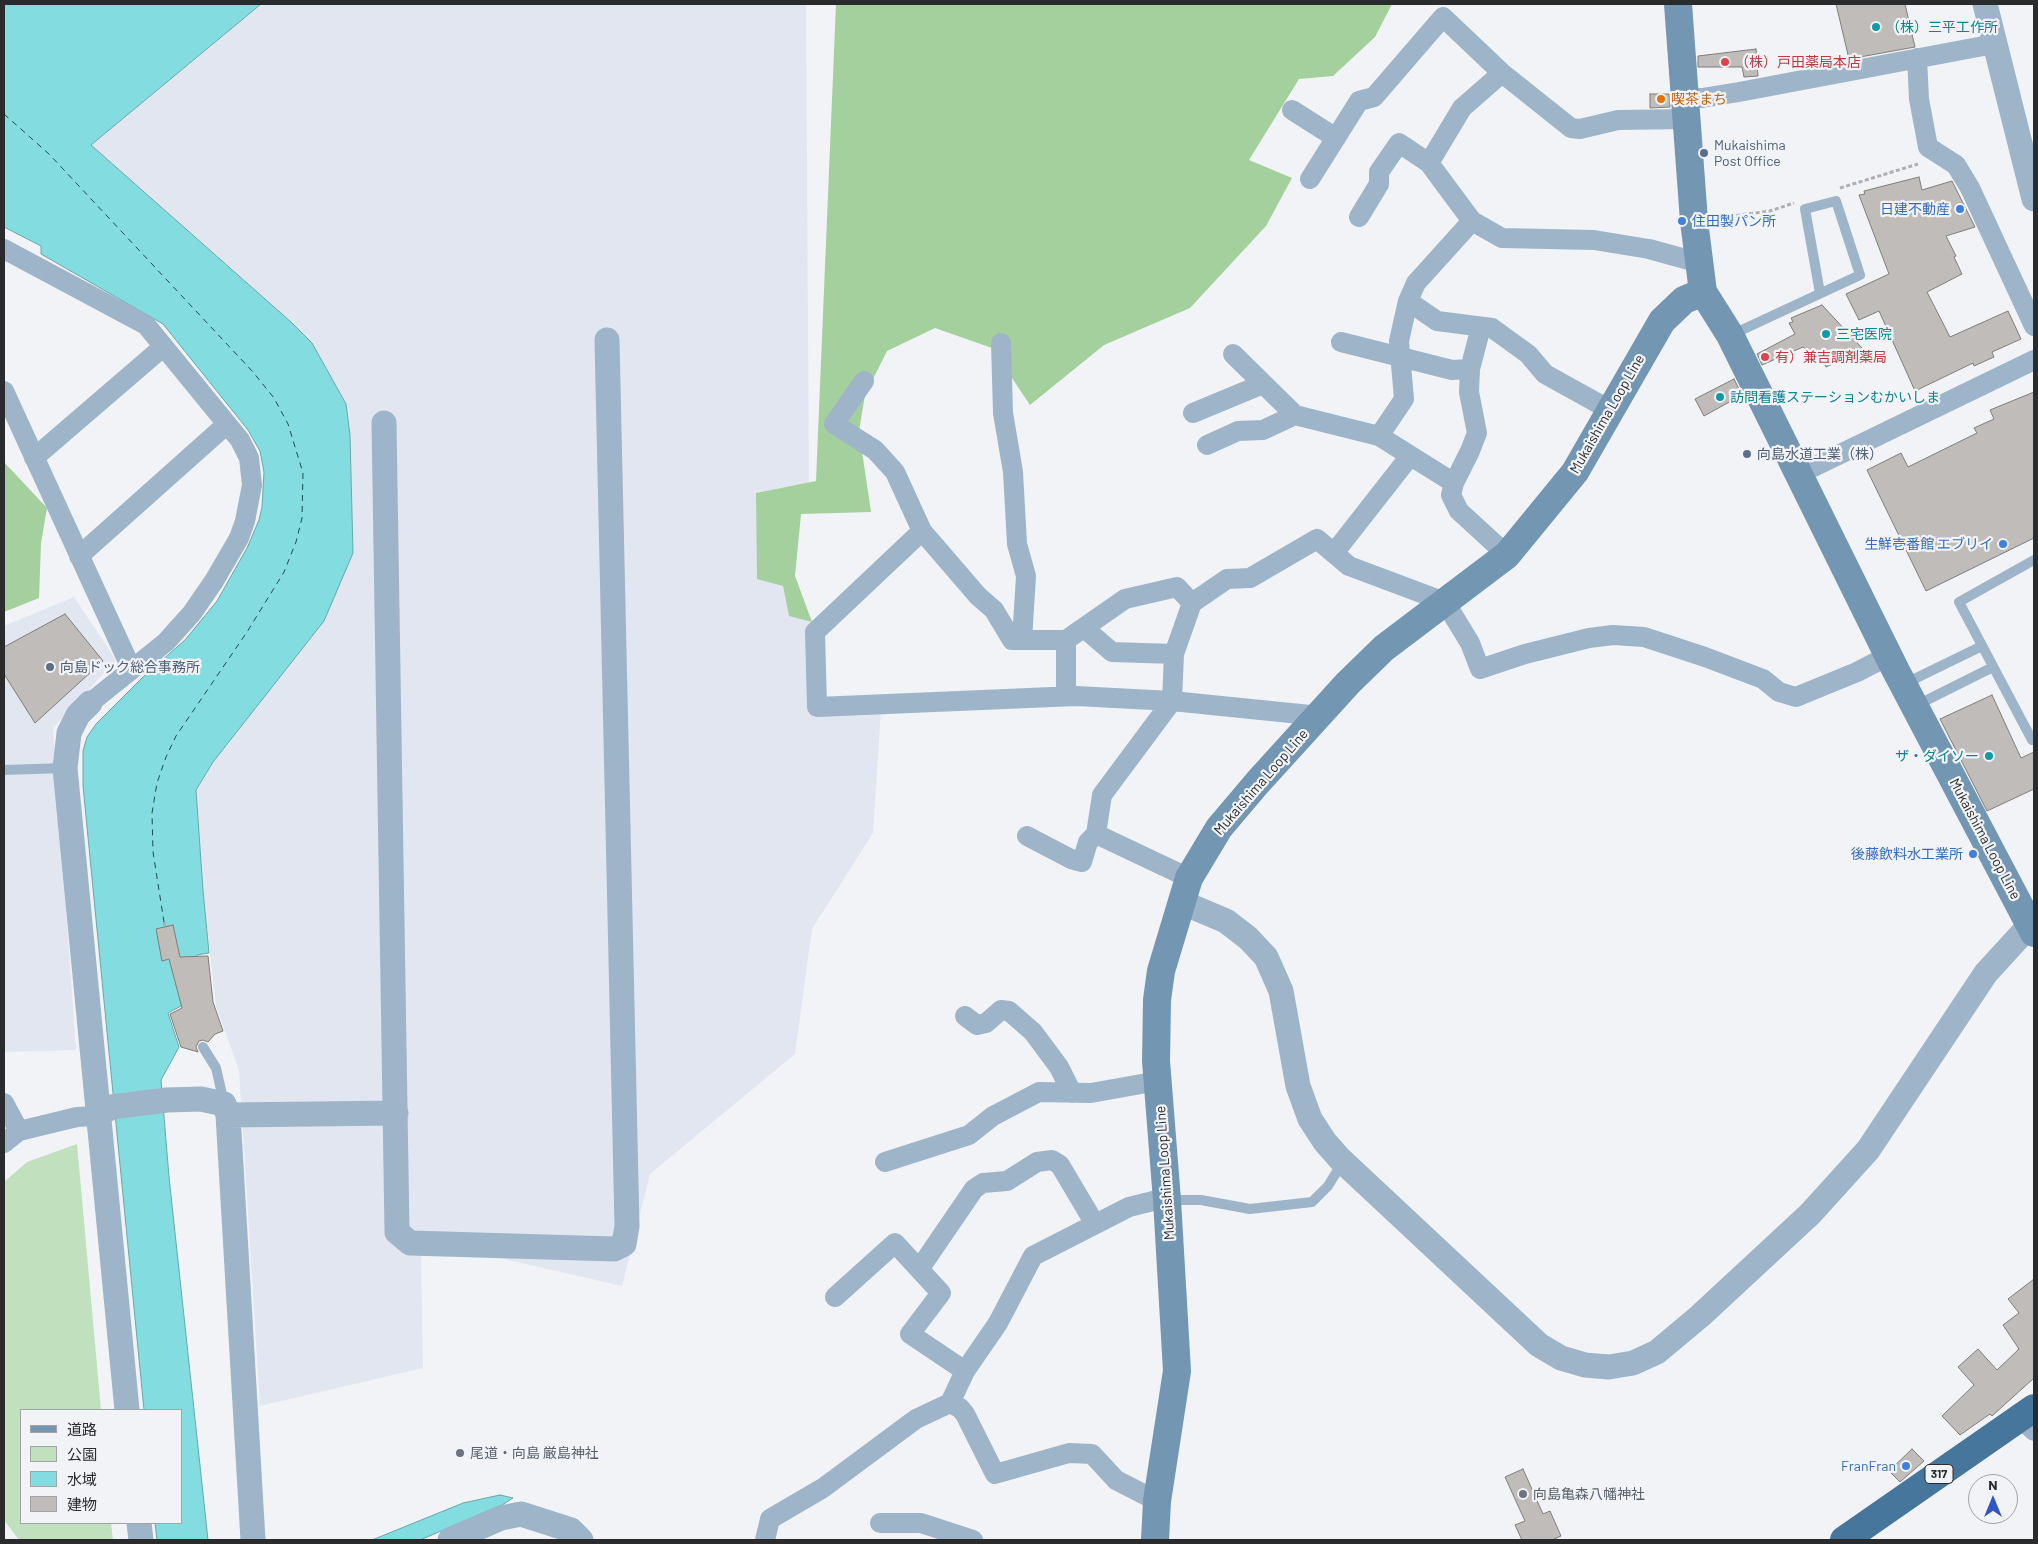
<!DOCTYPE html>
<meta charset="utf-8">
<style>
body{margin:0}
#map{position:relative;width:2038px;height:1544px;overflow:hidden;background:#f1f3f7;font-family:Barlow,"Noto Sans JP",sans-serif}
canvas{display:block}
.frame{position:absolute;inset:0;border:5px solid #2a2b2c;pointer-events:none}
.legend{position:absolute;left:20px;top:1409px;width:162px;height:115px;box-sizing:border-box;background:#f1f3f7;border:1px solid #a1a3a6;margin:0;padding:6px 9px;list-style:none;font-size:15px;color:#2a2b2c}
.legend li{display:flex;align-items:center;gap:10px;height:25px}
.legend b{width:25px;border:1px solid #a1a3a6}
.north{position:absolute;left:1968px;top:1474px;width:50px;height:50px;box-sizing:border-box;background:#f1f3f7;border:1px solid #a1a3a6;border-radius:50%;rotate:0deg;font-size:14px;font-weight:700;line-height:20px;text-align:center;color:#2a2b2c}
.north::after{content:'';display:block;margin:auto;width:18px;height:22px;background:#3254c4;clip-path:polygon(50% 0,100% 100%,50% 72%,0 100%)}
</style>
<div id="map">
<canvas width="2038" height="1544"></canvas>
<div class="frame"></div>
<ul class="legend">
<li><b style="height:6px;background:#7396b3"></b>道路</li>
<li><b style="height:14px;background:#c1e0bd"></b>公園</li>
<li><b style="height:14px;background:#83dcdf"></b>水域</li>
<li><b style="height:14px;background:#bfbcb9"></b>建物</li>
</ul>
<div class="north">N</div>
</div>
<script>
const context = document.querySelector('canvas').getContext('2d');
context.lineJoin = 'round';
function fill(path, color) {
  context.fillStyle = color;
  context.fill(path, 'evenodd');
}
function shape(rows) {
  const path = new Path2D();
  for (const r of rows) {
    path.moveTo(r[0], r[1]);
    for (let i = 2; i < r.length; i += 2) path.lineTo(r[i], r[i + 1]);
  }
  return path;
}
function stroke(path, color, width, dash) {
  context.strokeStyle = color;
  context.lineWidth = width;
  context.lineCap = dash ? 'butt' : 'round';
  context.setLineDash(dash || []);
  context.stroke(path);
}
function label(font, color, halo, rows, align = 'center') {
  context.font = font + ' Barlow,"Noto Sans JP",sans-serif';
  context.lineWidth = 4.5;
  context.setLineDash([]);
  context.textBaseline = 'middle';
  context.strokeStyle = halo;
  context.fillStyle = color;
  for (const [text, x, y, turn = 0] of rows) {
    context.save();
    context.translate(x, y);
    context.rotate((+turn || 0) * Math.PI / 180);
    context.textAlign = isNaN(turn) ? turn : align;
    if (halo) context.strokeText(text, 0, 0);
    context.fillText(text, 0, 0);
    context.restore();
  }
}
fill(shape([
 [261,4,806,4,809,483,756,493,783,586,789,616,812,622,813,709,881,710,873,833,812,929,795,1054,650,1174,622,1286,495,1257,421,1256,423,1368,260,1406,239,1070,216,1006,203,891,196,790,213,762,353,553,350,435,346,404,312,343,291,322,91,145],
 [74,597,116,660,53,728,76,1050,4,1052,4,626]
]), '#e2e6f1');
fill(shape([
 [77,1144,101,1410,21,1410,21,1523,111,1523,113,1540,19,1540,4,1520,4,1182,27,1162]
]), '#c1e0bd');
fill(shape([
 [836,4,1392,4,1375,37,1333,76,1299,79,1249,160,1292,178,1266,226,1190,308,1104,345,1030,405,992,348,935,328,887,351,865,395,859,431,871,512,801,514,795,576,812,622,789,616,783,586,757,579,756,493,816,481],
 [4,462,47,508,41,543,39,598,4,612]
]), '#a3d09d');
const water = shape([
 [4,4,261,4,91,145,291,322,312,343,346,404,350,435,353,553,324,621,213,762,196,790,203,891,209,953,197,955,200,996,168,1013,179,1047,161,1080,169,1177,208,1540,157,1540,155,1523,181,1523,181,1410,144,1410,83,786,83,751,87,737,96,724,144,676,185,640,217,601,247,548,259,520,262,507,264,472,260,451,248,430,163,324,41,254,41,246,4,227,4,4],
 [500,1495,513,1498,502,1505,420,1540,372,1540,463,1503,500,1495]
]);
fill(water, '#83dcdf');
stroke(water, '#68a7a9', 1);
stroke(shape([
 [4,114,49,154,253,372,274,398,288,424,303,473,302,518,296,542,284,572,247,632,176,736,166,757,157,783,152,813,153,852,164,922]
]), '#224b4d', 1, [6, 5]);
const building = shape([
 [1836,4,1905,4,1915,47,1849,59,1836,4],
 [1756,49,1758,76,1744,77,1742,67,1698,67,1698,56,1756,49],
 [1650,94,1669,94,1670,107,1650,108,1650,94],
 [1919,177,1922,190,1952,181,1975,227,1946,236,1956,256,1954,257,1962,274,1927,292,1950,337,2008,311,2021,339,1992,352,1994,357,1974,366,1973,363,1915,391,1879,311,1859,320,1846,294,1889,274,1859,195,1865,194,1864,191,1919,177],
 [1822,305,1863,349,1826,367,1819,354,1810,352,1803,347,1762,365,1757,354,1795,334,1789,323,1793,322,1791,318,1822,305],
 [1734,379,1742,395,1704,416,1695,399,1734,379],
 [2034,392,2034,538,1926,591,1867,470,1901,453,1908,467,1977,433,1974,428,1994,419,1990,410,2034,392],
 [65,614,103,661,35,723,4,674,4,647,65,614],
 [1992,695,2021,758,2034,752,2034,789,1987,811,1940,719,1992,695],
 [173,925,180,957,208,956,213,1002,223,1031,215,1034,208,1042,203,1040,199,1041,196,1047,198,1052,181,1047,170,1014,182,1008,169,959,162,961,156,929,173,925],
 [2034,1279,2034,1378,1992,1416,1990,1414,1960,1435,1942,1416,1974,1385,1958,1367,1978,1349,1997,1370,2019,1349,2003,1325,2019,1313,2008,1299,2034,1279],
 [1912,1449,1924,1461,1900,1482,1889,1471,1912,1449],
 [1523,1469,1543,1514,1550,1511,1561,1536,1552,1540,1522,1540,1515,1525,1525,1521,1505,1477,1523,1469]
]);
fill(building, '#bfbcb9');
stroke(building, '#807d7a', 1);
stroke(shape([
 [1840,188,1918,164],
 [1717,218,1770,211,1794,203],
 [164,922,165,927]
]), '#aeafb2', 3, [4, 2.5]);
stroke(shape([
 [1731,335,1860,275,1836,201,1805,209,1820,293],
 [2034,560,1959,602,2032,740,2034,739],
 [1904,684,1982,646],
 [1915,706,1993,667],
 [4,770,65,768],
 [203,1047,216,1068,224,1103],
 [1168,1200,1201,1200,1250,1209,1312,1202,1328,1186,1342,1163]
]), '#9eb5c9', 10);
stroke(shape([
 [1917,58,1919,99,1928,147,1956,165,1970,188,2034,326],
 [1686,98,1702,98,1739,92,1994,44],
 [1292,110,1336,138],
 [1429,163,1462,108,1502,73,1571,128,1580,129,1618,120,1686,119],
 [1310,179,1359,101,1374,97,1443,17,1502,73],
 [1359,217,1379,184,1379,172,1399,143,1429,163,1472,221],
 [4,249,146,325,240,440,249,458,252,485,245,521,239,538,214,581,192,613,166,642,90,703],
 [1481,327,1470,369,1469,392,1477,433,1470,451,1454,483,1451,495,1459,511,1507,555],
 [1341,342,1452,370,1470,369],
 [1001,343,1003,413,1013,472,1017,544,1026,576,1022,640],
 [1233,354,1295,415,1379,436,1454,483],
 [864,381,834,424,875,450,895,472,922,531,978,596,994,610,1012,640,1066,640,1066,696],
 [4,391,131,668],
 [1610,410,1545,374,1528,354,1492,328,1437,321,1408,301,1416,283,1472,221,1502,238,1594,240,1649,249,1700,263],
 [1193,413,1263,384],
 [1379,436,1404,399,1399,341,1408,301],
 [1207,445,1238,431,1263,430,1295,415],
 [34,458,163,347],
 [1799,474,2034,360],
 [922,531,815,632,817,707,1076,696,1172,701,1320,716],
 [1334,553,1410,456],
 [79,556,227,424],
 [1084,628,1112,652,1174,654],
 [1066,640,1125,599,1177,587,1192,603],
 [1027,836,1071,859,1082,862,1088,842,1096,834],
 [1189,878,1096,834,1102,795,1172,701,1174,654,1192,603,1227,579,1250,578,1317,539,1349,566,1445,602,1470,643,1480,669,1525,654,1589,638,1613,635,1644,637,1705,657,1763,679,1779,692,1796,697,1857,672,1888,656],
 [965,1016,977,1025,986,1023,1001,1010,1009,1011,1033,1032,1059,1067,1072,1093],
 [4,1103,19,1131],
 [4,1143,19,1131,77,1117,97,1116],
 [885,1162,969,1135,993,1116,1039,1092,1091,1093,1158,1081],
 [920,1268,974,1189,983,1183,1007,1181,1037,1162,1052,1160,1060,1165,1095,1224],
 [835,1297,895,1243,941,1293,910,1334,965,1371],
 [950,1403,965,1371,998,1323,1033,1256,1129,1207,1153,1201,1167,1200],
 [2020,1418,2034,1431],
 [880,1523,921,1523,973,1540],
 [765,1540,770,1519,823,1488,916,1419,950,1403,960,1408,965,1414,995,1474,1069,1453,1092,1454,1116,1480,1157,1501]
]), '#9eb5c9', 20);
stroke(shape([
 [1985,4,2034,199],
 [384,423,397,1232,410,1243,614,1249,624,1244,627,1226,607,340],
 [90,703,78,715,69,733,65,768,127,1410],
 [1181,902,1226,921,1248,938,1266,957,1281,991,1298,1086,1310,1119,1325,1142,1340,1159,1539,1345,1561,1358,1585,1365,1609,1367,1633,1363,1657,1352,1700,1316,1810,1214,1868,1150,1986,973,2030,925,2034,923],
 [228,1115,396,1113],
 [97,1116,111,1107,167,1100,201,1099,224,1104,228,1115,253,1540],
 [139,1523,141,1540],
 [450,1540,501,1518,521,1514,571,1530,581,1540]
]), '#9eb5c9', 25);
stroke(shape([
 [1678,4,1694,221,1703,292,1730,335,1895,669,2034,933],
 [1155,1540,1157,1501,1177,1371,1167,1200,1156,1061,1157,1000,1161,971,1189,878,1219,828,1258,782,1348,683,1384,648,1507,555,1575,472,1662,321,1684,300,1703,292]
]), '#7396b3', 28);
stroke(shape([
 [1844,1540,2034,1408]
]), '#46769c', 28);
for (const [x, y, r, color] of [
 [1876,27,5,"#0f9aa8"],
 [1725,62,5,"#e0444e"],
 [1661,99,5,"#e8710a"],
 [1704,153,5,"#5c6f8a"],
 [1960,209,5,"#3f7fe0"],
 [1682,221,5,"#3f7fe0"],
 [1826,334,5,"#0f9aa8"],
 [1765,357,5,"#e0444e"],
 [1720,397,5,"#0f9aa8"],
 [1747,454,5,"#5c6f8a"],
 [2003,544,5,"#3f7fe0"],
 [50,667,5,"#5c6f8a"],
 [1989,756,5,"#0f9aa8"],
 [1973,854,5,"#3f7fe0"],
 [460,1453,5,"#6b7280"],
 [1906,1466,5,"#3f7fe0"],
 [1523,1494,5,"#6b7280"]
]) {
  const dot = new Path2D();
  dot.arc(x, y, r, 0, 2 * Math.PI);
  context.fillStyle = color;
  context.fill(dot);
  stroke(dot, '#f1f3f7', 2);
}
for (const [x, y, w] of [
 [1939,1474,28]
]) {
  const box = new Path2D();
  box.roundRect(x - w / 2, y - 9.5, w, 19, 4);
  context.fillStyle = '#f1f3f7';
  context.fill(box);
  stroke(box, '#2a2b2c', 1);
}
label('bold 12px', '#2a2b2c', null, [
 ["317",1939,1474]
]);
label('14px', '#0d838f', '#f1f3f7', [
 ["（株）三平工作所",1886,27],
 ["三宅医院",1836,334],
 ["訪問看護ステーションむかいしま",1730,397],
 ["ザ・ダイソー",1979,756,"right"]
], 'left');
label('14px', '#be3a42', '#f1f3f7', [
 ["（株）戸田薬局本店",1735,62],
 ["有）兼吉調剤薬局",1775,357]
], 'left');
label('14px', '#c56008', '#f1f3f7', [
 ["喫茶まち",1671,99]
], 'left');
label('14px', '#4e5e75', '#f1f3f7', [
 ["Mukaishima",1714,145],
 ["Post Office",1714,161],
 ["向島水道工業（株）",1757,454],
 ["向島ドック総合事務所",60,667]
], 'left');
label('14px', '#366cbe', '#f1f3f7', [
 ["日建不動産",1950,209],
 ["住田製パン所",1692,221,"left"],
 ["生鮮壱番館 エブリイ",1993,544],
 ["後藤飲料水工業所",1963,854],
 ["FranFran",1896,1466]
], 'right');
label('14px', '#2a2b2c', '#f1f3f7', [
 ["Mukaishima Loop Line",1607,414,-60],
 ["Mukaishima Loop Line",1261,782,-49],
 ["Mukaishima Loop Line",1985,839,62],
 ["Mukaishima Loop Line",1165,1173,-94]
]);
label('14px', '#5b616d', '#f1f3f7', [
 ["尾道・向島 厳島神社",470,1453],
 ["向島亀森八幡神社",1533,1494]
], 'left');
</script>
